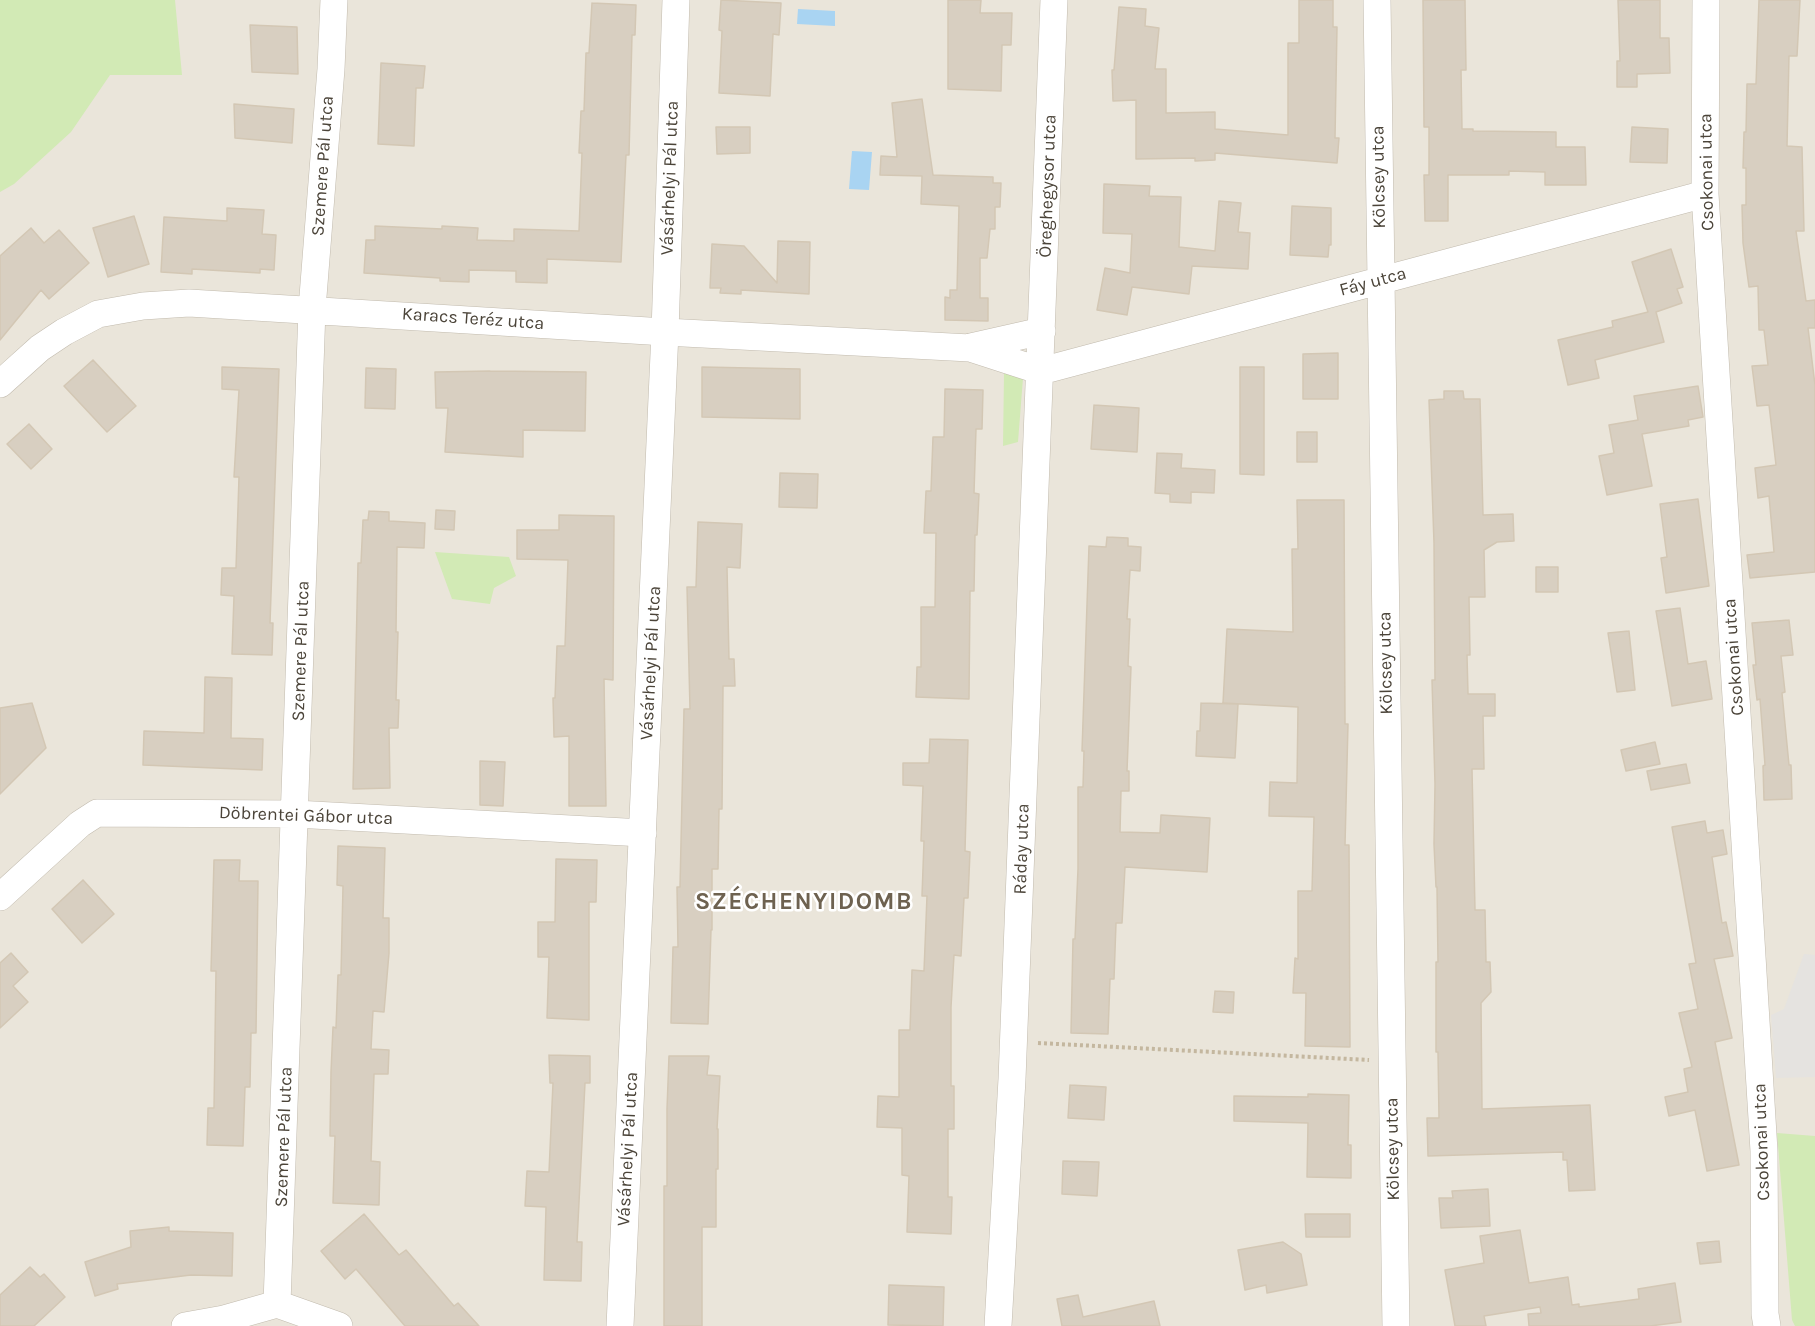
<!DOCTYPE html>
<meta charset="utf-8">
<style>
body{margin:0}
canvas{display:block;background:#f6f3ec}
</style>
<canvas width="1815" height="1326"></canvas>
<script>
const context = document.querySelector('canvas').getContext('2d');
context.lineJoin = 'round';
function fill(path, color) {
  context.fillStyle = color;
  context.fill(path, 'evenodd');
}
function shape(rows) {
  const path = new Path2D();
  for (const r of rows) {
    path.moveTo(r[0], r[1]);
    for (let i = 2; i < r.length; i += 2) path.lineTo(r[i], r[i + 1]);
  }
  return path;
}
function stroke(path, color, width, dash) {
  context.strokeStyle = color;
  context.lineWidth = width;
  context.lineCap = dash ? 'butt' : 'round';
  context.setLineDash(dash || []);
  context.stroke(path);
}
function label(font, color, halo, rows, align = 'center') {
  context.font = font + ' Karla,sans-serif';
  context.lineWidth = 5;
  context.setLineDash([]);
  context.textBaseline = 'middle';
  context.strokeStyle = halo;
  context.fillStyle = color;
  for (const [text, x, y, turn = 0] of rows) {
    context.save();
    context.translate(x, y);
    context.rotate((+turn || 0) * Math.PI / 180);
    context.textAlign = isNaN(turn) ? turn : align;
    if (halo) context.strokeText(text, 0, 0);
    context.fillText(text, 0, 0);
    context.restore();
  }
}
fill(shape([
 [0,0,1815,0,1815,1326,0,1326]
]), '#eae5da');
fill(shape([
 [0,0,175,0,182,75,110,75,71,132,14,184,0,192],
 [1004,373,1023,378,1018,442,1003,446],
 [435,552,509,557,516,576,494,588,490,604,452,599],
 [1777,1133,1815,1136,1815,1326,1795,1326,1792,1320]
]), '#d2eab5');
fill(shape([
 [1804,954,1815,955,1815,1077,1776,1078,1771,1015,1784,1009]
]), '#e5e3e0');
fill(shape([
 [798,9,835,11,835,26,797,24],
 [852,151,872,152,869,190,849,189]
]), '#a9d4f2');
const building = shape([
 [721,0,781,3,779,35,773,34,770,96,719,93,722,31,719,30,721,0],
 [948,0,981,0,980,13,1012,13,1011,45,1002,45,1001,91,948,89,948,0],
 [1299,0,1333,0,1333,27,1337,27,1335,138,1339,138,1337,163,1215,153,1215,160,1195,161,1195,158,1136,159,1136,100,1113,101,1112,70,1114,70,1119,7,1146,9,1145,26,1159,28,1155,69,1166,69,1166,113,1215,112,1215,129,1288,135,1288,43,1299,43,1299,0],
 [1423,0,1465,0,1466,70,1461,70,1462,129,1473,129,1473,131,1556,132,1556,147,1585,147,1586,185,1545,185,1545,172,1509,171,1509,175,1448,175,1448,221,1425,221,1424,175,1429,175,1429,127,1424,127,1423,0],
 [1618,0,1660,0,1660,38,1669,38,1670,73,1637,74,1637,87,1617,87,1617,61,1620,61,1618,0],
 [1759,0,1800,0,1797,56,1789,56,1787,146,1802,147,1804,231,1796,231,1806,301,1815,300,1815,328,1808,328,1815,385,1815,572,1750,578,1747,555,1774,552,1769,496,1758,498,1755,468,1776,465,1769,405,1757,406,1752,366,1768,365,1764,330,1759,330,1758,286,1749,287,1743,243,1742,205,1746,205,1746,168,1743,168,1744,132,1746,132,1747,84,1756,84,1759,0],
 [592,3,636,5,635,35,632,35,629,155,626,155,621,262,547,259,547,283,516,282,516,271,469,270,469,282,440,281,440,278,364,273,366,240,375,240,375,226,442,229,442,226,478,228,477,240,514,241,514,229,579,231,582,153,579,153,581,111,584,111,586,53,589,53,592,3],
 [250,25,297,27,298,74,252,72,250,25],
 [381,63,425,66,423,88,416,88,414,146,378,144,381,63],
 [922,99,933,175,993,177,993,183,1001,183,1000,207,995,207,995,229,990,229,987,258,980,258,980,298,988,298,988,321,945,320,945,297,950,298,950,290,957,290,959,206,921,204,922,176,880,175,881,156,897,157,892,103,922,99],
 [234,104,294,109,292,143,235,138,234,104],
 [716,127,750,127,750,153,717,154,716,127],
 [1632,127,1668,129,1667,163,1630,162,1632,127],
 [1104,184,1150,186,1149,196,1181,197,1179,247,1215,251,1219,201,1241,203,1238,232,1250,233,1248,269,1192,266,1189,294,1132,287,1127,315,1097,310,1105,268,1130,273,1132,234,1103,233,1104,184],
 [1292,206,1331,208,1331,245,1329,245,1328,257,1290,255,1292,206],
 [227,208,264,210,262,234,276,235,274,270,260,269,260,273,192,269,192,274,161,272,164,217,227,221,227,208],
 [134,216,149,264,108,277,93,228,134,216],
 [31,228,44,243,59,230,89,263,49,299,41,290,0,340,0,256,31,228],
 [778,241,810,242,809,294,741,290,741,294,720,293,721,288,710,288,712,244,744,246,777,283,778,241],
 [1671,249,1683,287,1677,289,1682,303,1656,312,1664,342,1595,360,1599,378,1568,385,1558,340,1613,327,1612,321,1648,312,1632,262,1671,249],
 [1338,353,1338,399,1303,399,1303,354,1338,353],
 [93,360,136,406,107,432,64,386,93,360],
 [222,367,279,369,270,623,273,623,272,655,232,654,234,596,221,595,222,568,236,568,239,477,234,477,239,390,222,389,222,367],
 [702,367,800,369,800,419,702,417,702,367],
 [1240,367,1264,367,1264,475,1240,474,1240,367],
 [366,368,396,369,395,409,365,408,366,368],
 [490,371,586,372,585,431,523,430,523,457,445,452,448,408,436,408,435,372,490,371],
 [1698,386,1703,417,1688,420,1689,426,1642,434,1652,486,1607,495,1599,456,1614,453,1609,425,1638,420,1634,396,1698,386],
 [945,389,983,390,982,429,976,429,974,493,979,494,977,535,975,535,974,591,970,591,969,699,916,697,917,667,921,667,921,607,935,607,936,533,924,533,926,491,931,491,933,437,944,437,945,389],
 [1444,391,1463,391,1464,399,1480,399,1483,515,1513,514,1514,541,1497,542,1484,550,1485,597,1469,597,1470,655,1467,655,1468,694,1495,694,1495,716,1483,716,1484,769,1472,769,1475,910,1485,910,1486,962,1490,962,1491,992,1481,1003,1482,1109,1590,1105,1595,1190,1569,1191,1567,1160,1563,1160,1563,1152,1428,1156,1427,1118,1439,1118,1438,1052,1436,1052,1436,962,1438,962,1437,887,1436,887,1434,844,1435,784,1432,680,1435,680,1434,543,1429,400,1444,399,1444,391],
 [1094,405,1139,408,1137,452,1091,449,1094,405],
 [29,424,52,449,31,469,7,444,29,424],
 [1297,432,1317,432,1317,462,1297,462,1297,432],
 [1157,453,1182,454,1181,468,1215,470,1214,493,1191,492,1191,503,1170,502,1170,494,1155,493,1157,453],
 [780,473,818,474,817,508,779,507,780,473],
 [1698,499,1709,586,1666,593,1661,558,1667,557,1660,504,1698,499],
 [1297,500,1344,500,1345,724,1348,724,1345,845,1349,845,1350,1047,1305,1046,1306,993,1293,993,1295,958,1298,959,1298,891,1312,891,1314,817,1269,816,1270,782,1297,783,1298,707,1223,703,1227,629,1293,632,1292,549,1298,549,1297,500],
 [436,510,455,511,454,530,435,529,436,510],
 [369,511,389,512,389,521,425,523,424,548,397,547,396,632,398,632,396,700,399,700,398,728,389,728,390,788,353,789,358,563,361,563,363,520,368,520,369,511],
 [559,515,614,516,613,680,604,679,606,806,569,806,569,736,554,737,553,698,555,698,557,646,565,646,568,560,517,559,517,530,559,530,559,515],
 [698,522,742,524,740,568,727,567,729,659,734,659,735,686,723,686,722,809,719,809,718,869,712,869,712,930,711,930,708,1024,671,1023,673,947,678,947,677,887,680,887,684,709,690,709,687,587,696,587,698,522],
 [1107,537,1128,538,1128,546,1141,547,1140,571,1130,570,1127,619,1130,619,1128,666,1131,667,1127,771,1129,771,1129,791,1121,791,1120,832,1160,833,1161,815,1210,818,1207,872,1125,867,1122,923,1116,923,1114,979,1110,979,1108,1034,1071,1033,1073,939,1075,939,1078,869,1078,787,1083,787,1084,751,1082,751,1089,546,1106,547,1107,537],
 [1536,567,1558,567,1558,592,1536,592,1536,567],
 [1680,608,1688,664,1706,661,1712,699,1672,706,1656,611,1680,608],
 [1789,620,1793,655,1781,656,1785,692,1782,693,1789,765,1791,765,1792,799,1764,800,1763,766,1765,765,1760,699,1757,700,1753,665,1756,665,1752,623,1789,620],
 [1629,631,1635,690,1617,692,1608,633,1629,631],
 [205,677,232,678,231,738,263,739,262,770,143,765,144,731,204,733,205,677],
 [32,703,46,748,0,794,0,708,32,703],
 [1201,703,1238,704,1235,758,1196,756,1197,731,1200,731,1201,703],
 [930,739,968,740,965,851,970,852,968,898,964,898,961,956,954,955,951,1007,951,1086,954,1086,954,1129,948,1129,948,1197,952,1197,951,1234,907,1232,909,1176,902,1175,902,1128,877,1127,878,1096,899,1097,899,1030,910,1030,912,970,924,971,927,896,922,896,924,841,921,841,923,786,903,785,903,763,929,763,930,739],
 [1655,742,1660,764,1626,771,1621,750,1655,742],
 [480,761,505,762,503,806,480,805,480,761],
 [1686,764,1690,783,1651,790,1647,771,1686,764],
 [1705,821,1707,833,1723,830,1727,854,1712,857,1722,923,1726,922,1733,956,1714,959,1732,1038,1715,1042,1739,1165,1707,1171,1695,1110,1669,1116,1665,1097,1688,1092,1684,1069,1692,1067,1679,1013,1698,1009,1689,964,1696,963,1672,827,1705,821],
 [338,846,385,848,383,918,389,918,389,953,384,1012,373,1011,371,1049,389,1050,388,1074,374,1074,371,1161,380,1162,379,1205,333,1203,335,1136,330,1136,331,1072,333,1027,336,1028,338,975,341,975,343,886,337,885,338,846],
 [556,859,597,860,596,902,589,902,589,1020,547,1018,549,957,538,957,538,922,555,922,556,859],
 [214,860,240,860,239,881,258,881,256,1033,251,1033,250,1087,245,1087,243,1146,207,1145,208,1108,214,1108,216,971,211,971,214,860],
 [83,880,114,914,82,943,52,909,83,880],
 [11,953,28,972,13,986,28,1002,0,1028,0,963,11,953],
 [1215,991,1234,992,1233,1013,1213,1012,1215,991],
 [549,1055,590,1056,590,1083,585,1083,577,1242,582,1242,581,1281,544,1280,546,1207,525,1206,527,1171,549,1172,553,1083,550,1083,549,1055],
 [669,1056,709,1056,707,1075,720,1076,717,1129,718,1129,718,1169,716,1169,716,1227,702,1227,702,1326,664,1326,664,1186,667,1186,667,1109,669,1056],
 [1070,1085,1106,1087,1104,1120,1068,1118,1070,1085],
 [1308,1094,1349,1095,1348,1145,1351,1145,1351,1178,1307,1177,1308,1123,1234,1121,1234,1096,1308,1097,1308,1094],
 [1063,1161,1099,1162,1097,1196,1062,1194,1063,1161],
 [1488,1189,1490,1226,1441,1228,1439,1198,1453,1198,1452,1191,1488,1189],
 [364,1214,399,1255,406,1250,454,1306,458,1303,479,1326,405,1326,356,1269,345,1279,321,1251,364,1214],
 [1305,1214,1350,1214,1350,1237,1306,1237,1305,1214],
 [169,1227,169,1231,233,1233,232,1276,191,1275,117,1284,118,1289,95,1296,85,1262,131,1247,130,1231,169,1227],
 [1520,1230,1529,1283,1568,1277,1572,1305,1579,1304,1579,1307,1639,1299,1638,1289,1675,1283,1681,1322,1650,1326,1529,1326,1528,1314,1541,1313,1540,1307,1484,1316,1486,1326,1455,1326,1445,1270,1484,1263,1480,1236,1520,1230],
 [1719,1241,1721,1262,1700,1264,1697,1243,1719,1241],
 [1283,1242,1301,1254,1307,1285,1267,1293,1266,1285,1245,1290,1238,1250,1283,1242],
 [30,1267,40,1277,44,1274,65,1297,34,1326,0,1326,0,1295,30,1267],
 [889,1285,944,1287,943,1326,888,1325,889,1285],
 [1078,1295,1083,1317,1154,1301,1160,1326,1062,1326,1057,1299,1078,1295]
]);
fill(building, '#d8cfc1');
stroke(building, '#d3c7b4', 1.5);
const minor = shape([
 [1377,0,1396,1326],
 [1706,0,1705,194,1764,1151,1765,1314,1767,1326],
 [971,347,1042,331],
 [1041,371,1705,194],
 [0,384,40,348,64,332,98,314,143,306,189,303,665,332,970,348,1041,371],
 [0,897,80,824,97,813,295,814,643,833],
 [277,1304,312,309,331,69,334,0],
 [185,1326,224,1319,277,1304,339,1326],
 [620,1326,665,332,676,0],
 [998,1326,1012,1079,1054,0]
]);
stroke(minor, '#c2bbae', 28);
stroke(shape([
 [1038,1043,1369,1060]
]), '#c4b79f', 4, [3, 3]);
stroke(minor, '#fff', 27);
label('18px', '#4b4439', '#fff', [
 ["Szemere Pál utca",323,166,-86],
 ["Csokonai utca",1707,172,-91],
 ["Kölcsey utca",1379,177,-91],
 ["Vásárhelyi Pál utca",670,178,-88],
 ["Öreghegysor utca",1048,186,-88],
 ["Fáy utca",1373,282,-15],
 ["Karacs Teréz utca",473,319,4],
 ["Szemere Pál utca",301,651,-88],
 ["Csokonai utca",1734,657,-94],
 ["Vásárhelyi Pál utca",651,663,-87],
 ["Kölcsey utca",1386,663,-91],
 ["Döbrentei Gábor utca",306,816,2],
 ["Ráday utca",1022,849,-88],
 ["Szemere Pál utca",284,1137,-88],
 ["Csokonai utca",1762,1142,-92],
 ["Vásárhelyi Pál utca",628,1149,-87],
 ["Kölcsey utca",1393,1149,-91]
]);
context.letterSpacing = '1.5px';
label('bold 24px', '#6e6250', '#fff', [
 ["SZÉCHENYIDOMB",804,902]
]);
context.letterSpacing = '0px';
</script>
